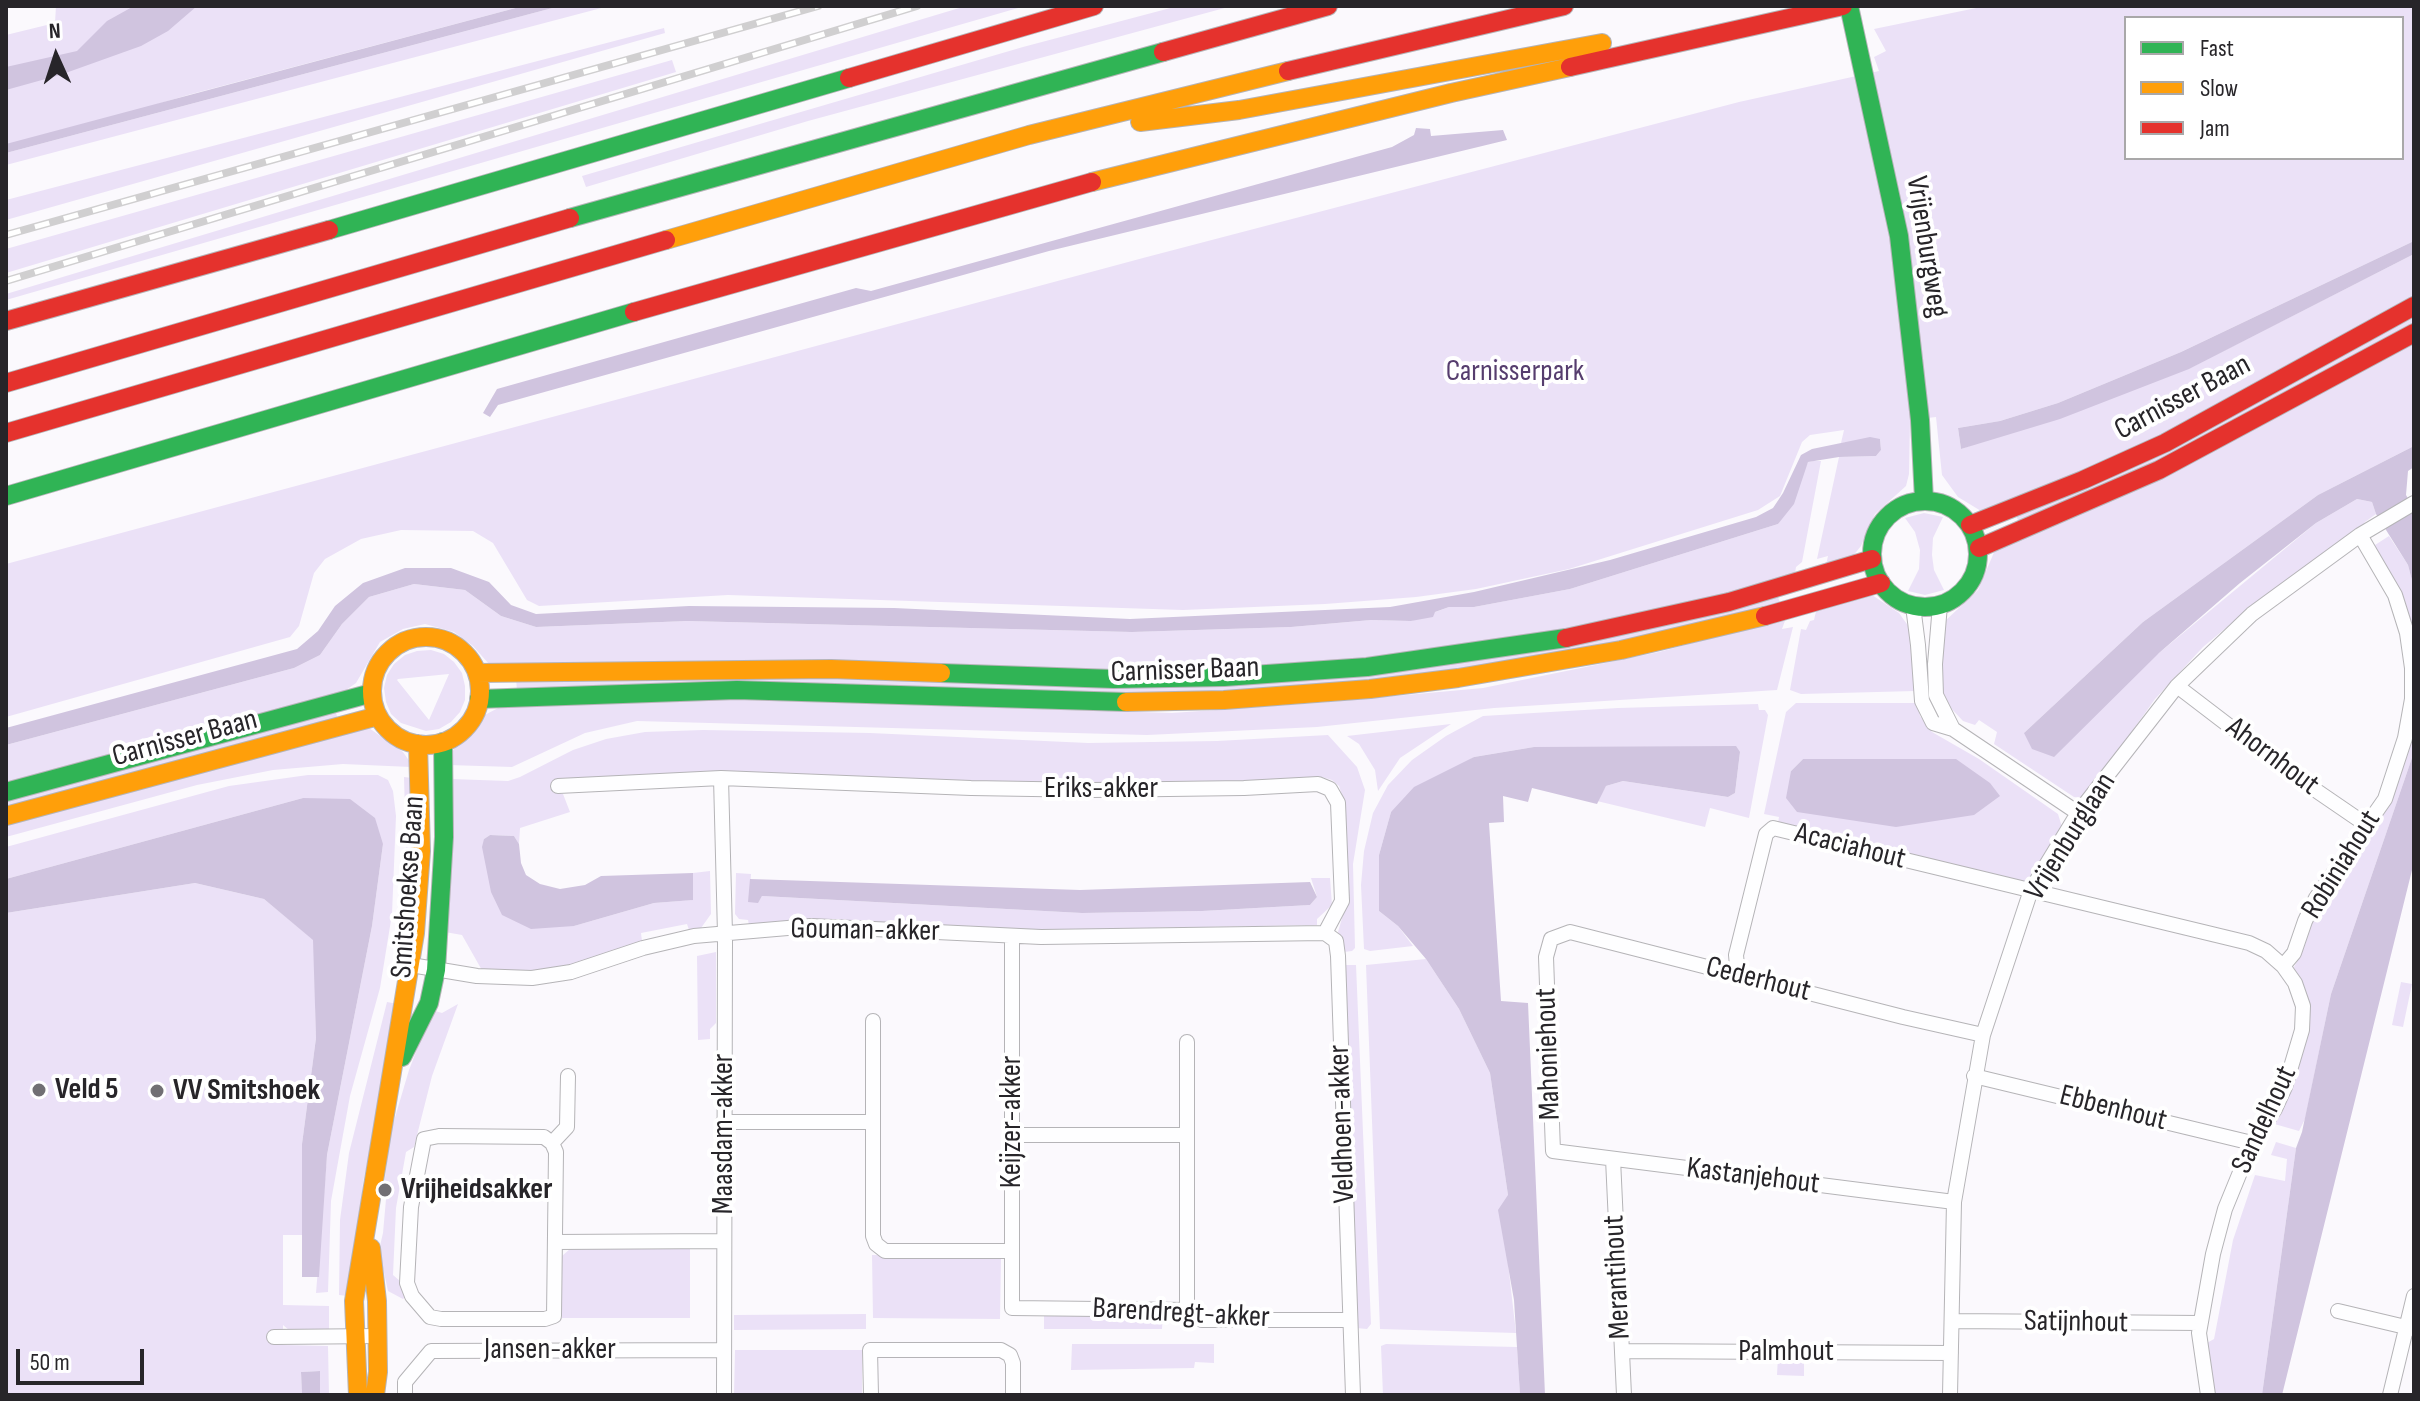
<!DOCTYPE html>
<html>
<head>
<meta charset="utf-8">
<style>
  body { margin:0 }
  #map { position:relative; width:2420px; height:1401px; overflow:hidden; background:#fbf9fd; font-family:"Sofia Sans Condensed",sans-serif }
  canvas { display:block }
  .frame { position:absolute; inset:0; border:8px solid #272529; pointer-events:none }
  .legend { position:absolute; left:2124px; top:16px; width:280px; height:144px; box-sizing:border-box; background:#fff; border:2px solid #a9a8a9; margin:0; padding:10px 14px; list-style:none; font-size:24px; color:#272529 }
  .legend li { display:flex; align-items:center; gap:16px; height:40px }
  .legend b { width:40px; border:2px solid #a9a8a9 }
  .north { position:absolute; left:16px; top:16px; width:80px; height:80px; -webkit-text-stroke:6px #fff; paint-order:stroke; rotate:357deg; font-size:22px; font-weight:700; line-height:32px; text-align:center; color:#272529 }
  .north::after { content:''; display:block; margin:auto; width:28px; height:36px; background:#272529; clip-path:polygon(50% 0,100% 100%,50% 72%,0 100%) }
  .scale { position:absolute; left:16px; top:1349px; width:128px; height:36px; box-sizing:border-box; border:4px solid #272529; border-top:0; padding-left:10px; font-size:24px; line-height:28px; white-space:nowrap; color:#272529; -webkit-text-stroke:6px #fff; paint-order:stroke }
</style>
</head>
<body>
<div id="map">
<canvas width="2420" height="1401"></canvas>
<div class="frame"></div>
<ul class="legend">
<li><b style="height:10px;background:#30b455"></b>Fast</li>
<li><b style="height:10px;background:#ff9f0a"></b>Slow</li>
<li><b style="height:10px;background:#e5322d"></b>Jam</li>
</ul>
<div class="north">N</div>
<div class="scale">50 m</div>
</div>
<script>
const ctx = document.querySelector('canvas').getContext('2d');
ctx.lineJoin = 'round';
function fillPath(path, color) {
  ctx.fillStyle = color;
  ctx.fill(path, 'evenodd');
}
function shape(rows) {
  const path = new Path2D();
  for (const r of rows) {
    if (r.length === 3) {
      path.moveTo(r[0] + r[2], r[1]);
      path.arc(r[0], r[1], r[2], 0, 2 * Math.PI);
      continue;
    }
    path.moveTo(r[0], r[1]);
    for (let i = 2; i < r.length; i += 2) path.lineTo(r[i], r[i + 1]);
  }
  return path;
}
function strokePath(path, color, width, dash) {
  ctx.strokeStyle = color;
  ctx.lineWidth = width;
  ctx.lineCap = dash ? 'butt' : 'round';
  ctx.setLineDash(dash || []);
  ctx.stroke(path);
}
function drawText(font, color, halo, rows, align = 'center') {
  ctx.font = font + ' "Sofia Sans Condensed",sans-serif';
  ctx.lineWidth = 8;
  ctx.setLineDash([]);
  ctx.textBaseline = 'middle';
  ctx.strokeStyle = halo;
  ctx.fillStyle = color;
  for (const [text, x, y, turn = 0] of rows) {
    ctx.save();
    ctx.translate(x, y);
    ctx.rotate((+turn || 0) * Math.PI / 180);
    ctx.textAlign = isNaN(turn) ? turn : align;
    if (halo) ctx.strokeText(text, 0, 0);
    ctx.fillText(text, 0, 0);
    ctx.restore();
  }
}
fillPath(shape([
  [56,6,523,6,188,95,6,149,6,35,55,23],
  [560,6,609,6,6,165,6,153],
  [966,6,1025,6,6,300,6,294],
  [1178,6,1232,6,808,121,586,187,582,176,1023,47],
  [1986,6,2414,6,2414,241,2181,352,2058,403,2000,421,1958,428,1961,449,2190,368,2414,254,2414,304,2131,454,1981,511,1958,497,1942,475,1936,417,1910,420,1909,474,1906,486,1875,514,1861,546,1852,557,1825,569,1828,556,1817,559,1839,457,1876,456,1881,450,1880,439,1841,443,1844,430,1810,435,1802,442,1780,496,1758,510,1569,569,1476,589,1416,597,1325,604,1183,610,728,595,539,606,527,600,493,543,473,531,401,530,361,539,325,559,314,573,299,626,290,637,6,717,6,564,1143,258,1739,102,1879,71,1874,57,1886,51,1874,29],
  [2126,18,2402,18,2402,158,2126,158],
  [664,28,665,33,6,220,6,200],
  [672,60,676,72,6,273,6,249],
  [2414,313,2414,325,2203,443,2020,525,2015,513],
  [2414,341,2414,446,2318,495,2143,622,2024,733,2159,653,2316,523,2357,499,2372,502,2376,514,2365,522,2360,531,2268,593,2203,647,2155,699,2088,793,2081,798,2074,797,1994,744,1997,732,1979,720,1975,725,1963,721,1949,706,1942,693,1940,673,1944,622,1978,590,1995,550],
  [1813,461,1821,461,1802,562,1796,567,1794,579,1494,646,1227,674,489,664,473,646,454,632,425,624,403,629,380,642,356,683,339,695,6,786,6,745,294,668,320,655,342,624,369,597,414,584,465,590,501,616,536,627,687,621,1132,632,1291,627,1371,620,1411,621,1449,607,1474,607,1570,589,1778,524,1808,462],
  [1924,513,1943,517,1933,538,1932,555,1934,570,1944,590,1925,595,1908,591,1919,569,1920,550,1915,532,1905,518],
  [2389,536,2408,565,2414,588,2414,651,2375,545],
  [1777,594,1781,606,1536,662,1227,696,517,691,516,678,625,675,1258,683],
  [1872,595,1899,613,1909,627,1915,691,1801,694,1790,690,1801,629,1806,630,1810,621,1814,620,1817,607],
  [1786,618,1782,629,1793,627,1777,690,1494,708,1317,727,1147,735,637,721,585,733,512,767,449,765,449,757,458,743,468,737,481,717,500,707,684,698,1172,713,1318,703,1483,688,1659,652],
  [431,650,444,654,454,662,462,673,465,686,465,700,460,712,451,722,439,729,426,731,401,723,391,714,386,702,384,688,387,675,394,664,405,655,417,651],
  [449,674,429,720,397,680,398,679],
  [1796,703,1917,703,1920,716,1932,732,1979,759,2058,814,2062,827,2033,879,2025,882,1778,823,1779,817,1764,814,1786,712],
  [1803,759,1956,759,1791,771],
  [1758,704,1759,710,1765,710,1768,715,1749,818,1710,808,1705,827,1597,801,1606,786,1623,781,1728,797,1735,793,1740,752,1534,747,1474,757,1391,812,1379,855,1379,911,1398,926,1413,946,1370,951,1364,949,1361,885,1364,851,1373,813,1388,785,1412,760,1446,736,1483,716,1618,708],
  [335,708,338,721,6,811,6,799],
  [2414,722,2414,752,2331,994,2305,1119,2299,1131,2271,1123,2303,1041,2294,967,2299,958,2316,911,2381,819,2399,781],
  [1451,724,1400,758,1378,791,1375,770,1359,744,1347,736],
  [369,728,403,752,410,762,411,767,343,764,273,770,197,785,6,837,6,822],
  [703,730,870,733,1088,743,1217,741,1328,735,1357,767,1365,790,1353,864,1355,948,1352,951,1344,952,1338,932,1347,901,1343,798,1339,786,1332,780,1322,777,1225,786,552,784,553,792,563,794,570,812,520,828,519,844,514,836,490,835,484,839,574,926,654,903,692,900,693,873,710,871,711,914,701,928,689,930,687,924,641,933,642,941,638,946,560,971,483,972,462,935,445,932,451,779,508,781,520,777,573,750,606,739,645,732],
  [308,775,378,775,388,780,393,791,396,816,392,914,380,988,350,1096,331,1201,328,1292,316,1293,327,1155,372,926,383,844,303,798,6,879,6,847,229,786],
  [404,777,412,778,410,927,400,924,406,850],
  [736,873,751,874,749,902,758,902,762,896,1082,913,1202,911,1310,905,1317,897,1311,878,1330,878,1332,905,1317,919,1317,925,1035,930,749,925,748,920,739,919,735,914],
  [195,883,264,899,314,940,316,1038,302,1144,302,1235,283,1235,283,1305,329,1306,329,1330,289,1330,283,1325,283,1345,328,1346,329,1395,320,1395,319,1371,301,1372,302,1395,6,1395,6,913],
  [716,952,716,1023,710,1029,710,1039,698,1040,697,956],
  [1426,959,1459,1009,1490,1073,1508,1195,1507,1255,1516,1333,1380,1329,1366,965],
  [1343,965,1356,965,1371,1324,1367,1329,1356,1328,1354,1326,1357,1312],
  [2401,982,2412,984,2403,1027,2392,1025],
  [387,1002,398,1004,392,1051,363,1182,356,1270,348,1296,339,1295,340,1220,349,1153],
  [458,1004,432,1076,414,1147,406,1152,396,1208,393,1275,400,1281,405,1297,403,1299,388,1291,379,1250,383,1233,387,1188,384,1185,391,1131,409,1070,432,1010,442,1013],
  [2276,1142,2296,1148,2262,1395,2213,1395,2205,1344,2214,1339,2215,1334,2233,1240,2255,1175,2285,1181,2287,1159,2271,1155],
  [690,1248,690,1318,562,1318,562,1256,570,1249],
  [872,1255,1001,1257,1000,1319,873,1318],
  [1044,1312,1163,1312,1162,1329,1044,1329],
  [866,1314,866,1329,734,1330,734,1315],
  [1072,1344,1214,1344,1214,1363,1195,1362,1194,1368,1071,1370],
  [1386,1344,1517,1347,1520,1395,1383,1395,1381,1346],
  [735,1350,862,1350,862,1395,734,1395],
  [1778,1356,1804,1356,1804,1376,1777,1375]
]), '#ebe1f7');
fillPath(shape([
  [134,6,197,6,168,31,141,46,60,75,6,90,6,67,77,51,107,21],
  [523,6,560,6,6,153,6,144],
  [1416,128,1430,129,1431,136,1503,130,1507,140,1049,251,498,405,490,417,483,413,497,389,856,288,871,291,1392,147,1414,135],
  [2414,241,2414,254,2189,369,2060,419,1961,449,1958,428,2000,421,2058,403,2181,352],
  [1870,437,1880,439,1881,450,1876,456,1839,457,1808,462,1794,504,1778,524,1570,589,1474,607,1449,607,1435,612,1433,617,1411,621,1371,620,1291,627,1132,632,687,621,536,627,501,616,465,590,414,584,369,597,342,624,320,655,294,668,6,745,6,728,297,649,318,631,335,606,363,583,405,568,451,568,489,582,511,605,536,614,689,606,894,608,1130,619,1390,607,1474,592,1610,560,1756,517,1773,508,1783,493,1801,455,1812,449],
  [2414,446,2414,467,2408,471,2406,495,2414,509,2414,588,2408,565,2376,514,2372,502,2357,499,2316,523,2240,583,2159,653,2054,757,2032,749,2024,733,2143,622,2318,495],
  [1736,746,1740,752,1735,793,1728,797,1623,781,1606,786,1597,804,1532,788,1528,802,1503,796,1504,822,1489,823,1501,1001,1528,1003,1545,1395,1520,1395,1514,1300,1498,1210,1508,1195,1490,1073,1459,1009,1426,959,1398,926,1379,911,1379,855,1391,812,1414,787,1474,757,1534,747],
  [2414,752,2414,862,2282,1395,2262,1395,2296,1148,2302,1132,2331,994],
  [1803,759,1956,759,1990,783,2000,796,1974,815,1896,827,1797,812,1786,798,1791,771],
  [303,798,350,799,375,818,383,844,372,926,327,1155,319,1277,302,1277,302,1144,316,1038,313,940,264,899,195,883,6,913,6,879],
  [490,835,514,836,519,844,521,863,526,875,540,884,560,889,585,885,601,876,693,873,693,900,654,903,574,926,531,929,502,915,491,892,482,847,484,839],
  [750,879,1080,890,1310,882,1317,897,1310,905,1202,911,1082,913,762,896,758,903,748,902],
  [320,1371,320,1395,302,1395,301,1372]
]), '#d0c4df');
const street = shape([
  [1940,605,1935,664,1936,695,1953,729],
  [1913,606,1918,645,1922,701,1933,723,1953,729,2078,813],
  [2177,686,2292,774,2368,826],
  [721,778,971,788,1093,790,1244,788,1318,784,1330,789,1338,803,1342,901,1325,933],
  [558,786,721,778,725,934,724,1395],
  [1325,933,1336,941,1338,956,1353,1395],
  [1012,936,1012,1308,1187,1310,1202,1320,1350,1320],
  [411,965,477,976,532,978,571,972,643,948,694,936,811,926,1041,937,1325,933],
  [2283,966,2294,953,2305,921,2316,898,2385,799,2405,738,2412,699,2412,668,2407,633,2395,595,2360,535],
  [1738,976,1736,955,1766,834,1773,828,2249,943,2266,951,2283,966,2295,983,2303,1006,2302,1030,2285,1087,2275,1109,2252,1143,2225,1209,2213,1254,2199,1333,2208,1395],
  [873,1021,873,1236,876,1244,885,1251,1012,1251],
  [1187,1042,1187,1310],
  [1974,1076,2252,1143],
  [723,1122,873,1122],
  [1012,1135,1187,1135],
  [439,1136,544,1137,552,1143,556,1152,554,1316,545,1319,441,1319,430,1317,412,1296,407,1283,411,1207,424,1139,439,1136],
  [552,1143,567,1127,568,1076],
  [1613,1159,1624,1395],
  [1954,1202,1553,1151,1546,957,1551,939,1570,932,1903,1017,1983,1035],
  [555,1242,723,1241],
  [2338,1311,2414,1329],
  [1952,1321,2200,1323],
  [274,1337,378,1336],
  [1622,1351,1951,1353],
  [405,1395,405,1382,431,1351,723,1350],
  [871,1395,870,1350,1001,1350,1010,1355,1013,1363,1013,1395],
  [1950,1395,1954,1202,1983,1035,2031,890,2078,813,2177,686,2252,614,2360,535,2414,503],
  [2390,1395,2414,1296]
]);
const fast = shape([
  [1849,6,1899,236,1920,420,1924,500],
  [570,218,1163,52],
  [329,230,849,78],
  [6,496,634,312],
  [1925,554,53],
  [941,673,1114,679,1224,677,1367,667,1566,638],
  [479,699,737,690,1126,702],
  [6,792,372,693],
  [402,1057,429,1003,436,970,444,837,443,742]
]);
const slow = shape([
  [1140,122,1239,110,1602,43],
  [1092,182,1451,93,1570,67],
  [666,240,1029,135,1288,71],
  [426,691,54],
  [477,673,831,669,941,673],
  [1126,702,1224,700,1370,689,1458,678,1621,650,1765,616],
  [6,816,378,716],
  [371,1248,377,1301,378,1372,375,1395],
  [358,1395,354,1301,415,933,421,851,418,744]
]);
const jam = shape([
  [1163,52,1328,6],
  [1570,67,1843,6],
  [1288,71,1564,6],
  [849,78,1094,6],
  [634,312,1092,182],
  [6,321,329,230],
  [6,383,570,218],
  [6,433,666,240],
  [1970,525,2083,480,2165,443,2414,306],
  [1979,548,2159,470,2414,333],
  [1765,616,1881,583],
  [1566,638,1729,602,1872,559]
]);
strokePath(street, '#b5b4b7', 16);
strokePath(fast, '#b5b4b7', 20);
strokePath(slow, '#b5b4b7', 20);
strokePath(jam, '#b5b4b7', 20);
strokePath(street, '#fefeff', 14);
strokePath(fast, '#30b455', 18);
strokePath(slow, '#ff9f0a', 18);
strokePath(jam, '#e5322d', 18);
const rail = shape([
  [6,235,818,6],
  [6,281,917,6]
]);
strokePath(rail, '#d0cfd0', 8);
strokePath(rail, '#fff', 5, [15]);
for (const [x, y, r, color] of [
  [39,1090,8,"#716f73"],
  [157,1091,8,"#716f73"],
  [385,1190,8,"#716f73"]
]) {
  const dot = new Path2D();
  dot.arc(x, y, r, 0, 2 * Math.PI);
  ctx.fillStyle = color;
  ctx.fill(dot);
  strokePath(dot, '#fff', 3);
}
drawText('30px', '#272529', '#fff', [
  ["Vrijenburgweg",1926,247,81],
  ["Carnisser Baan",2183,398,-28],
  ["Carnisser Baan",1185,671,-2],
  ["Carnisser Baan",185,739,-15],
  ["Ahornhout",2272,757,37],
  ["Eriks-akker",1101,789],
  ["Vrijenburglaan",2071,837,-58],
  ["Acaciahout",1850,847,14],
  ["Robiniahout",2342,865,-58],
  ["Smitshoekse Baan",409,887,-86],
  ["Gouman-akker",865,931,1],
  ["Cederhout",1758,980,14],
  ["Mahoniehout",1549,1054,-92],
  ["Ebbenhout",2113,1109,14],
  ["Sandelhout",2265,1120,-65],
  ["Keijzer-akker",1012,1122,-90],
  ["Veldhoen-akker",1343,1124,-92],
  ["Maasdam-akker",724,1134,-90],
  ["Kastanjehout",1753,1177,7],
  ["Merantihout",1618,1277,-93],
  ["Barendregt-akker",1181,1314,3],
  ["Satijnhout",2076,1323,1],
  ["Jansen-akker",550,1350],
  ["Palmhout",1786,1352]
]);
drawText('30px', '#563d6e', '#fff', [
  ["Carnisserpark",1515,372]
]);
drawText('bold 30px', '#272529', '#fff', [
  ["Veld 5",55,1090],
  ["VV Smitshoek",173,1091],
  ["Vrijheidsakker",401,1190]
], 'left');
</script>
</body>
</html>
